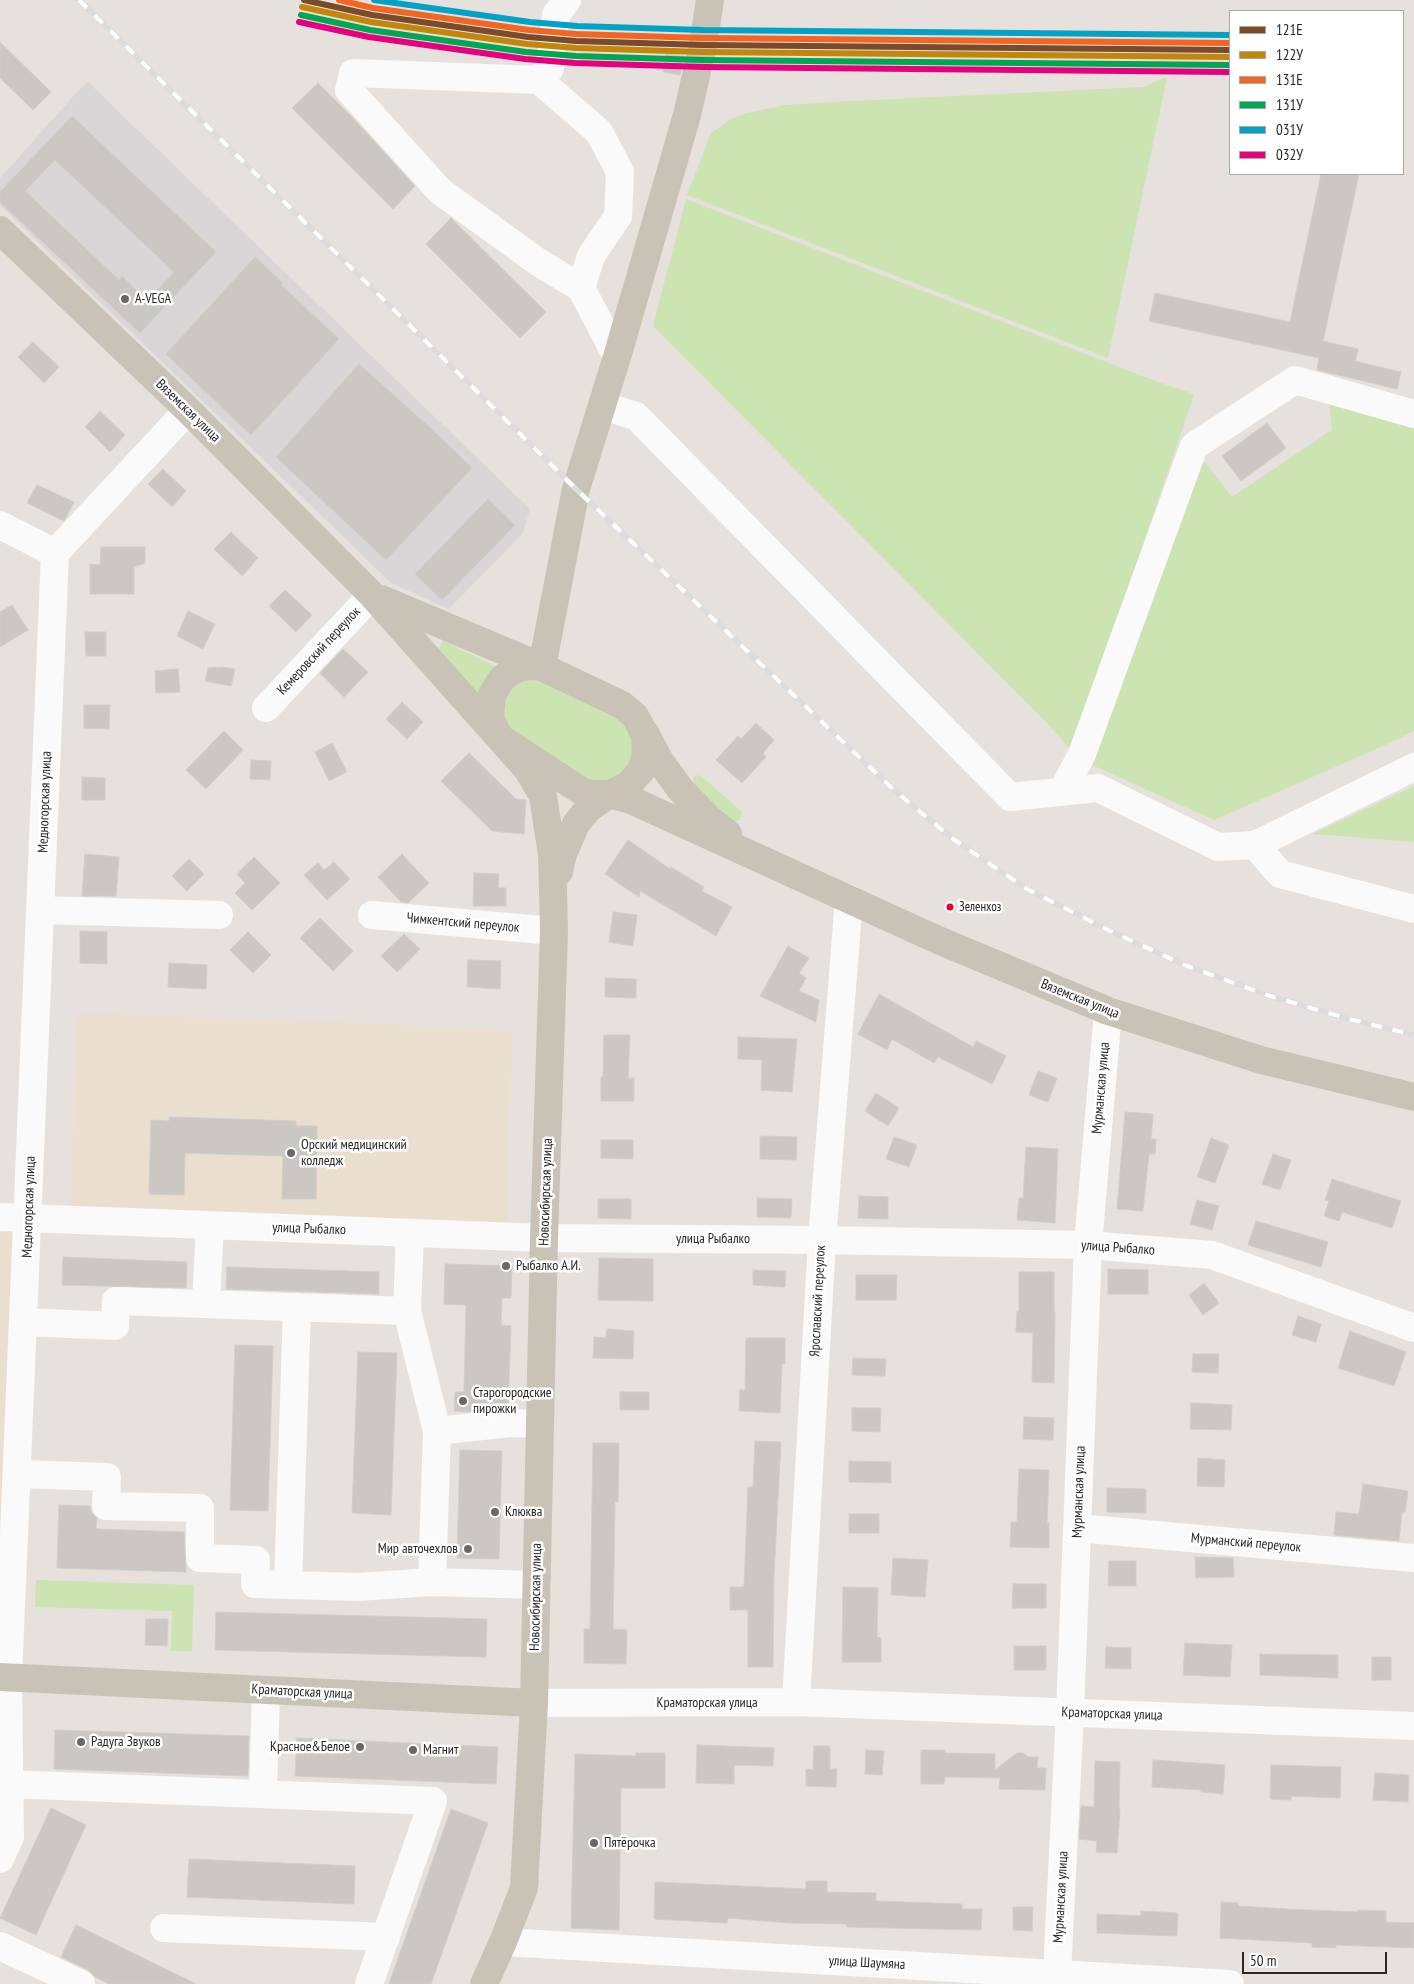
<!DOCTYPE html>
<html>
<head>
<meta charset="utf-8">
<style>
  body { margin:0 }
  #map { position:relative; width:1414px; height:1984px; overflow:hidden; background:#e6e1dc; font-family:"PT Sans Narrow",sans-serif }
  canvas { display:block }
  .legend { position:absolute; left:1229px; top:10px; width:175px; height:165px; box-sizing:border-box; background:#fff; border:1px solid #a9a9a9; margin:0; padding:6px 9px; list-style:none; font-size:15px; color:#272727 }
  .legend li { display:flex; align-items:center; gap:10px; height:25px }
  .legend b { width:25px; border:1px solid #a9a9a9 }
  .scale { position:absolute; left:1242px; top:1952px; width:145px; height:22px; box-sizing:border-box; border:2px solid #272727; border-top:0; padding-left:6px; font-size:15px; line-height:18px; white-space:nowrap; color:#272727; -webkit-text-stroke:4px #fff; paint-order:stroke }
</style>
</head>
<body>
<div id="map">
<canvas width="1414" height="1984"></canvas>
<ul class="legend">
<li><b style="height:6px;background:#7a4b2a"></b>121Е</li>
<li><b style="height:6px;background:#c3860a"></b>122У</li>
<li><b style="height:6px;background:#f26522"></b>131Е</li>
<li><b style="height:6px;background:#00a651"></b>131У</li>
<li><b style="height:6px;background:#02a2c6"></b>031У</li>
<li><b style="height:6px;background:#e5007d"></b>032У</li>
</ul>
<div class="scale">50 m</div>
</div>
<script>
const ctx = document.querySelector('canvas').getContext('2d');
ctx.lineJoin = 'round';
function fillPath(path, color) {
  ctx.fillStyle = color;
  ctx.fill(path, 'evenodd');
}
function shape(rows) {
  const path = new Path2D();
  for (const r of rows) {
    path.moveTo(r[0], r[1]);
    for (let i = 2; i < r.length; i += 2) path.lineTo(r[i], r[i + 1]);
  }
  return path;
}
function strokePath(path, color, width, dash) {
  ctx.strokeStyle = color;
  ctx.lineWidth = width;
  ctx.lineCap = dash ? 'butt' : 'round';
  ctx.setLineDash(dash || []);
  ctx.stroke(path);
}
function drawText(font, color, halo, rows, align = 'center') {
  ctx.font = font + ' "PT Sans Narrow",sans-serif';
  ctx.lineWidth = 5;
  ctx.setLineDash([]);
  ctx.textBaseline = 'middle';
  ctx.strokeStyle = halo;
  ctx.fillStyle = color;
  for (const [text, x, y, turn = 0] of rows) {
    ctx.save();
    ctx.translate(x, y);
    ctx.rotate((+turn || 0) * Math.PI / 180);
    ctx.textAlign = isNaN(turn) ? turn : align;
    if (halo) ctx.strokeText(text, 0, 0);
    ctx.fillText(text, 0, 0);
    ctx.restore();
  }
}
fillPath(shape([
  [87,81,530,509,523,533,449,609,391,583,0,205,0,178]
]), '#d9d6d8');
fillPath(shape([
  [76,1013,512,1029,508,1228,71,1209],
  [0,1228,18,1228,0,1563]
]), '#eadfcf');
fillPath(shape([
  [1167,77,1108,358,687,195,711,133,731,119,747,113,786,105,832,102,1143,87],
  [686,199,1158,382,1194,394,1073,752,1044,720,653,326],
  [1329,402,1414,424,1414,731,1383,746,1214,820,1090,764,1136,635,1204,461,1232,497,1332,430],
  [443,641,499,668,481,697,438,649],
  [531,676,615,714,628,727,634,747,629,764,623,772,609,781,592,782,508,729,500,711,508,687],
  [695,775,701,776,741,811,742,815,740,819,737,822,732,821,711,805,692,785],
  [1414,786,1414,842,1313,834],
  [36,1580,194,1585,192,1651,171,1651,172,1611,35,1607]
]), '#cce3b2');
const building = shape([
  [0,42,51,92,33,110,0,78,0,42],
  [666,54,684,56,680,75,663,72,666,54],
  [318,83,352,117,415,186,393,209,292,108,318,83],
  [72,116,216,252,140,333,0,202,0,192,72,116],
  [55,160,174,272,147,301,122,276,119,280,25,191,55,160],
  [1321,174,1359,174,1323,341,1358,349,1355,361,1401,372,1397,389,1317,370,1319,358,1149,321,1155,293,1290,322,1321,174],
  [451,218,546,312,520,338,426,244,451,218],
  [255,257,283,283,281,285,339,339,251,435,166,354,255,257],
  [33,342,59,367,44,383,18,357,33,342],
  [359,364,437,434,472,468,386,560,276,457,359,364],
  [100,411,125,435,110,452,85,427,100,411],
  [1267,423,1286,448,1241,481,1222,456,1267,423],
  [163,469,186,491,172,507,148,484,163,469],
  [37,485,74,502,64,521,27,503,37,485],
  [488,499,515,525,442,600,415,574,488,499],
  [231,532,258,558,242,576,214,549,231,532],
  [101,547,145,547,145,563,134,567,134,594,90,594,90,564,100,565,101,547],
  [285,590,312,615,296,632,269,606,285,590],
  [12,605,28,630,0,647,0,612,12,605],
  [188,611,215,624,203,649,177,636,188,611],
  [85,632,106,632,106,656,86,656,85,632],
  [343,649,368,672,344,697,320,673,343,649],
  [222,667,235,669,231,686,205,681,208,668,222,667],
  [178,669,180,692,156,693,155,671,178,669],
  [402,702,423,722,407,739,386,719,402,702],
  [84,705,110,705,109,729,84,728,84,705],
  [756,723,774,740,763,753,766,757,742,783,716,760,738,736,741,739,756,723],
  [224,731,243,750,206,789,186,770,224,731],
  [332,743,347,772,329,781,315,752,332,743],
  [469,753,516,799,526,800,524,834,492,831,441,781,469,753],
  [251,760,271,761,270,780,250,779,251,760],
  [82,777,105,778,105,800,82,800,82,777],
  [628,840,670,869,671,867,704,887,702,891,732,907,716,936,640,891,639,897,605,874,628,840],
  [85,854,119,857,116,896,82,896,85,854],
  [402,854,429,883,408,903,401,902,378,877,402,854],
  [254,857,280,883,252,910,235,893,245,883,237,874,254,857],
  [189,859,204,874,187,891,172,876,189,859],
  [334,862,350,879,327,900,304,875,318,863,324,870,334,862],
  [474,873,499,874,498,888,506,888,506,906,473,906,474,873],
  [613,912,637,915,633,946,609,942,613,912],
  [320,918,353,951,333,971,300,938,320,918],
  [80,931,107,932,107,964,80,963,80,931],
  [248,932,271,955,253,973,230,950,248,932],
  [404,934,420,949,397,972,381,956,404,934],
  [788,946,809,958,799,973,806,978,799,991,819,1000,816,1022,760,996,788,946],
  [468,960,501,961,500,989,467,987,468,960],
  [169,963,207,965,206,989,168,987,169,963],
  [605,978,636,979,636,998,605,997,605,978],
  [879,994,973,1047,976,1041,1006,1056,992,1084,938,1057,934,1063,892,1039,887,1050,858,1034,879,994],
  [604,1035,630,1035,628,1078,634,1078,634,1101,601,1101,601,1077,603,1077,604,1035],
  [738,1037,797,1039,792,1092,761,1090,762,1060,738,1059,738,1037],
  [1038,1071,1057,1078,1048,1102,1029,1095,1038,1071],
  [876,1093,899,1108,888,1126,865,1111,876,1093],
  [1125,1112,1153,1114,1151,1139,1156,1139,1155,1154,1149,1154,1143,1211,1117,1209,1125,1112],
  [169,1117,296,1121,296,1126,317,1126,316,1199,282,1199,283,1156,185,1153,184,1195,149,1194,151,1120,169,1121,169,1117],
  [760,1136,797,1137,796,1160,760,1159,760,1136],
  [894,1137,917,1145,909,1167,886,1159,894,1137],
  [1211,1138,1229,1145,1215,1183,1197,1177,1211,1138],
  [601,1140,633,1140,633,1159,601,1158,601,1140],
  [1026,1147,1058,1149,1055,1223,1017,1220,1019,1198,1023,1198,1026,1147],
  [1273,1154,1291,1160,1280,1190,1262,1184,1273,1154],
  [1332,1179,1401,1201,1392,1228,1342,1212,1339,1221,1324,1216,1329,1201,1325,1200,1332,1179],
  [859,1196,888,1197,888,1219,858,1218,859,1196],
  [757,1198,792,1199,791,1218,757,1217,757,1198],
  [598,1199,631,1199,631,1219,598,1218,598,1199],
  [1197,1200,1219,1206,1212,1230,1190,1224,1197,1200],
  [1256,1221,1328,1242,1321,1267,1248,1245,1256,1221],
  [63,1257,187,1262,186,1288,62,1285,63,1257],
  [599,1258,653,1259,653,1301,598,1300,599,1258],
  [445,1264,512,1266,511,1298,502,1298,501,1325,511,1326,508,1407,468,1412,454,1411,455,1392,464,1392,466,1305,444,1304,445,1264],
  [227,1267,379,1272,379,1294,226,1289,227,1267],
  [1108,1269,1148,1270,1148,1294,1108,1294,1108,1269],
  [753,1270,786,1271,785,1287,753,1285,753,1270],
  [1019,1272,1054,1272,1054,1312,1055,1312,1054,1383,1032,1382,1033,1333,1016,1332,1017,1311,1019,1311,1019,1272],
  [856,1275,897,1275,896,1300,856,1300,856,1275],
  [1204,1283,1219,1303,1203,1315,1189,1295,1204,1283],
  [1298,1316,1321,1324,1316,1342,1292,1335,1298,1316],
  [607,1329,634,1331,633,1359,593,1358,594,1337,606,1338,607,1329],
  [1350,1331,1406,1352,1394,1386,1338,1368,1350,1331],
  [746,1338,785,1338,785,1364,782,1364,780,1413,739,1411,740,1390,745,1390,746,1338],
  [235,1345,273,1346,268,1511,230,1510,235,1345],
  [358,1352,397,1353,391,1515,352,1513,358,1352],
  [1193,1354,1219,1354,1218,1373,1192,1372,1193,1354],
  [853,1358,886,1359,885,1376,852,1375,853,1358],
  [620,1392,649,1392,649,1410,620,1410,620,1392],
  [1191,1403,1232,1405,1231,1430,1190,1429,1191,1403],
  [852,1408,881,1408,880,1432,852,1431,852,1408],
  [1024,1417,1054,1418,1053,1440,1023,1439,1024,1417],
  [755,1441,781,1442,774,1574,773,1667,748,1667,748,1610,730,1610,730,1587,744,1587,748,1487,753,1487,755,1441],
  [593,1443,619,1443,618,1502,615,1501,613,1629,627,1630,626,1664,584,1663,584,1629,590,1629,593,1443],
  [460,1450,502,1451,499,1559,457,1558,460,1450],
  [1198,1458,1225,1460,1224,1487,1197,1486,1198,1458],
  [849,1461,891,1462,891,1483,849,1482,849,1461],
  [1019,1469,1049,1470,1047,1523,1049,1523,1049,1548,1010,1547,1011,1522,1017,1522,1019,1469],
  [1363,1484,1408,1491,1405,1512,1402,1512,1399,1541,1334,1535,1336,1512,1359,1514,1363,1484],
  [1107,1488,1146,1489,1146,1513,1107,1512,1107,1488],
  [59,1505,90,1506,92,1513,97,1518,96,1529,184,1532,186,1572,57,1568,59,1505],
  [849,1514,879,1514,879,1533,849,1533,849,1514],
  [1195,1557,1233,1558,1234,1577,1196,1578,1195,1557],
  [893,1558,928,1560,925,1597,891,1595,893,1558],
  [1109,1561,1136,1561,1136,1586,1108,1586,1109,1561],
  [1013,1584,1046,1584,1046,1608,1012,1608,1013,1584],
  [843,1587,878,1588,877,1637,881,1638,881,1662,842,1662,843,1587],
  [216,1612,487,1619,486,1657,215,1650,216,1612],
  [146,1619,168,1619,167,1646,145,1645,146,1619],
  [1185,1643,1232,1645,1230,1677,1183,1675,1185,1643],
  [1014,1646,1046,1646,1046,1670,1014,1670,1014,1646],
  [1106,1647,1131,1648,1131,1669,1105,1668,1106,1647],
  [1260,1654,1338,1655,1338,1678,1260,1675,1260,1654],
  [1372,1657,1391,1657,1391,1680,1372,1680,1372,1657],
  [55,1730,249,1736,248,1776,54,1769,55,1730],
  [297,1738,498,1747,496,1784,295,1776,297,1738],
  [697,1745,774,1748,773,1766,734,1765,734,1784,696,1783,697,1745],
  [814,1746,830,1746,830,1769,837,1769,836,1787,806,1786,806,1769,813,1770,814,1746],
  [866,1750,884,1751,882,1775,865,1774,866,1750],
  [921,1750,945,1750,945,1753,995,1754,995,1770,1017,1753,1023,1753,1028,1757,1038,1757,1037,1768,1046,1768,1045,1790,999,1789,1000,1778,945,1777,944,1784,921,1784,921,1750],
  [636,1753,665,1753,665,1788,621,1788,619,1930,571,1928,575,1754,636,1756,636,1753],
  [1153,1760,1225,1765,1223,1794,1201,1792,1201,1790,1152,1787,1153,1760],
  [1095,1761,1120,1762,1119,1809,1120,1809,1117,1853,1096,1852,1097,1841,1079,1839,1081,1806,1094,1807,1095,1761],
  [1271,1765,1341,1767,1340,1798,1291,1796,1291,1800,1270,1799,1271,1765],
  [1375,1773,1409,1775,1408,1802,1373,1800,1375,1773],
  [51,1808,86,1825,36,1935,0,1918,51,1808],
  [451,1809,488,1823,431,1984,389,1984,451,1809],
  [189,1859,355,1866,354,1904,187,1897,189,1859],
  [806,1881,827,1881,827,1892,876,1893,876,1901,962,1904,962,1909,982,1909,981,1930,847,1927,847,1924,789,1923,728,1918,727,1923,654,1919,655,1882,806,1889,806,1881],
  [1221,1902,1238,1903,1238,1906,1288,1909,1358,1912,1358,1910,1386,1911,1386,1922,1414,1923,1414,1948,1336,1945,1336,1948,1312,1947,1312,1943,1220,1938,1221,1902],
  [1013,1907,1033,1907,1032,1931,1013,1930,1013,1907],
  [1141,1911,1178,1913,1177,1936,1097,1933,1097,1914,1141,1916,1141,1911],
  [76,1925,196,1984,109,1984,95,1977,88,1970,61,1957,76,1925]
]);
fillPath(building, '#cbc7c3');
strokePath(building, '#d1cdc8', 1);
strokePath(shape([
  [567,0,556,15,550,68,539,80,353,73,349,90,440,191,538,262,581,288,617,357],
  [539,80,599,132,620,172,618,216,591,256,581,288],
  [603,406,636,416,1010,797,1098,788,1218,847,1255,845,1414,767],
  [0,525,55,553],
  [55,553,188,410],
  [266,708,372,595],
  [1062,792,1082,754,1194,446,1295,380,1414,414],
  [1255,845,1280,874,1414,909],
  [40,910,219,915],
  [372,915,554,931],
  [0,1217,544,1238,822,1240,1088,1245,1212,1255,1414,1328],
  [206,1304,210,1225],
  [407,1311,410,1233],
  [24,1322,115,1326,116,1301,407,1311,437,1431,432,1582],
  [437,1431,510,1423,540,1424],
  [17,1474,107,1477,106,1506,200,1508,200,1558,256,1560,255,1584,358,1587,432,1582,537,1585],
  [1077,1528,1414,1558],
  [288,1585,297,1307],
  [796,1702,822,1240,849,899],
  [534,1703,796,1702,1414,1726],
  [9,1784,433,1801,369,1984],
  [263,1794,266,1690],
  [0,1859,10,1837,8,1678,55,553],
  [164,1928,386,1937],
  [503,1942,1230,1984],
  [0,1946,81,1984],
  [1057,1974,1070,1713,1088,1245,1108,1011]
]), '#fbfafa', 28);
strokePath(shape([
  [0,230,188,410,372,595,528,770,543,796,552,854,554,931,544,1238,534,1703,524,1888,503,1942,484,1984],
  [381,599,542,667,576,489,617,357,687,115,703,45,710,0],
  [532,666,542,667,622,705,635,716,645,735,646,754,641,771,627,786,609,794,591,794,583,792,500,738,494,727,490,717,492,695,501,680,509,673,521,667,532,666],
  [645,733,660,761,680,789,708,818,728,834],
  [559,872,563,854,576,824,588,809,609,794,631,800,938,940,1108,1011,1261,1060,1414,1097],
  [0,1677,534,1703]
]), '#c9c2b7', 28);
const rail = shape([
  [79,0,576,489,895,791,953,839,1027,889,1110,931,1187,966,1270,996,1349,1019,1414,1035]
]);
strokePath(rail, '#dcdcde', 5.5);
strokePath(rail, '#fff', 4, [11]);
strokePath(shape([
  [304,0,372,15,528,37,576,41,703,45,1230,50]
]), '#7a4b2a', 6);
strokePath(shape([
  [302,7,371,22,527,44,576,48,703,52,1230,57]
]), '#c3860a', 6);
strokePath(shape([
  [339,0,373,8,529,30,576,34,703,38,1230,43]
]), '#f26522', 6);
strokePath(shape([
  [301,15,370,30,526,52,576,56,703,60,1230,65]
]), '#00a651', 6);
strokePath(shape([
  [374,0,530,22,577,26,703,30,1230,35]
]), '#02a2c6', 6);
strokePath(shape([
  [299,22,369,37,525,59,575,63,703,67,1230,72]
]), '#e5007d', 6);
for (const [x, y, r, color] of [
  [125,299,5,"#6a6866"],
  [950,907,4.5,"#e4002b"],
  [291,1153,5,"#6a6866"],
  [506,1266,5,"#6a6866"],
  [463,1401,5,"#6a6866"],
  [495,1512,5,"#6a6866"],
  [468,1549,5,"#6a6866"],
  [81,1742,5,"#6a6866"],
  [360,1747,5,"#6a6866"],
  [413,1750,5,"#6a6866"],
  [594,1843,5,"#6a6866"]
]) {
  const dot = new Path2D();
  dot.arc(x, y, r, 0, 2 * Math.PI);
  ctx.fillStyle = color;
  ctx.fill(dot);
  strokePath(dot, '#fff', 2);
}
drawText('13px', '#272727', '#fff', [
  ["Зеленхоз",959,907]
], 'left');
drawText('14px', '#272727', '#fff', [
  ["A-VEGA",135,299],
  ["Орский медицинский",301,1145],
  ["колледж",301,1161],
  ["Рыбалко А.И.",516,1266],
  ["Старогородские",473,1393],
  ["пирожки",473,1409],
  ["Клюква",505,1512],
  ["Мир авточехлов",458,1549,"right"],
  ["Радуга Звуков",91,1742],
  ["Красное&Белое",350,1747,"right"],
  ["Магнит",423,1750],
  ["Пятёрочка",604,1843]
], 'left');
drawText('14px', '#272727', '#fff', [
  ["Вяземская улица",188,411,44],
  ["Кемеровский переулок",319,651,-47],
  ["Медногорская улица",45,802,-88],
  ["Чимкентский переулок",463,923,5],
  ["Вяземская улица",1080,999,22],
  ["Мурманская улица",1101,1088,-85],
  ["Новосибирская улица",546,1192,-88],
  ["Медногорская улица",29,1207,-88],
  ["улица Рыбалко",309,1229,2],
  ["улица Рыбалко",713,1239],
  ["улица Рыбалко",1118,1248,4],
  ["Ярославский переулок",818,1301,-87],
  ["Мурманская улица",1079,1492,-88],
  ["Мурманский переулок",1246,1543,5],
  ["Новосибирская улица",536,1597,-89],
  ["Краматорская улица",302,1692,3],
  ["Краматорская улица",707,1703],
  ["Краматорская улица",1112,1714,2],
  ["Мурманская улица",1061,1897,-87],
  ["улица Шаумяна",867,1963,3]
]);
</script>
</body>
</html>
